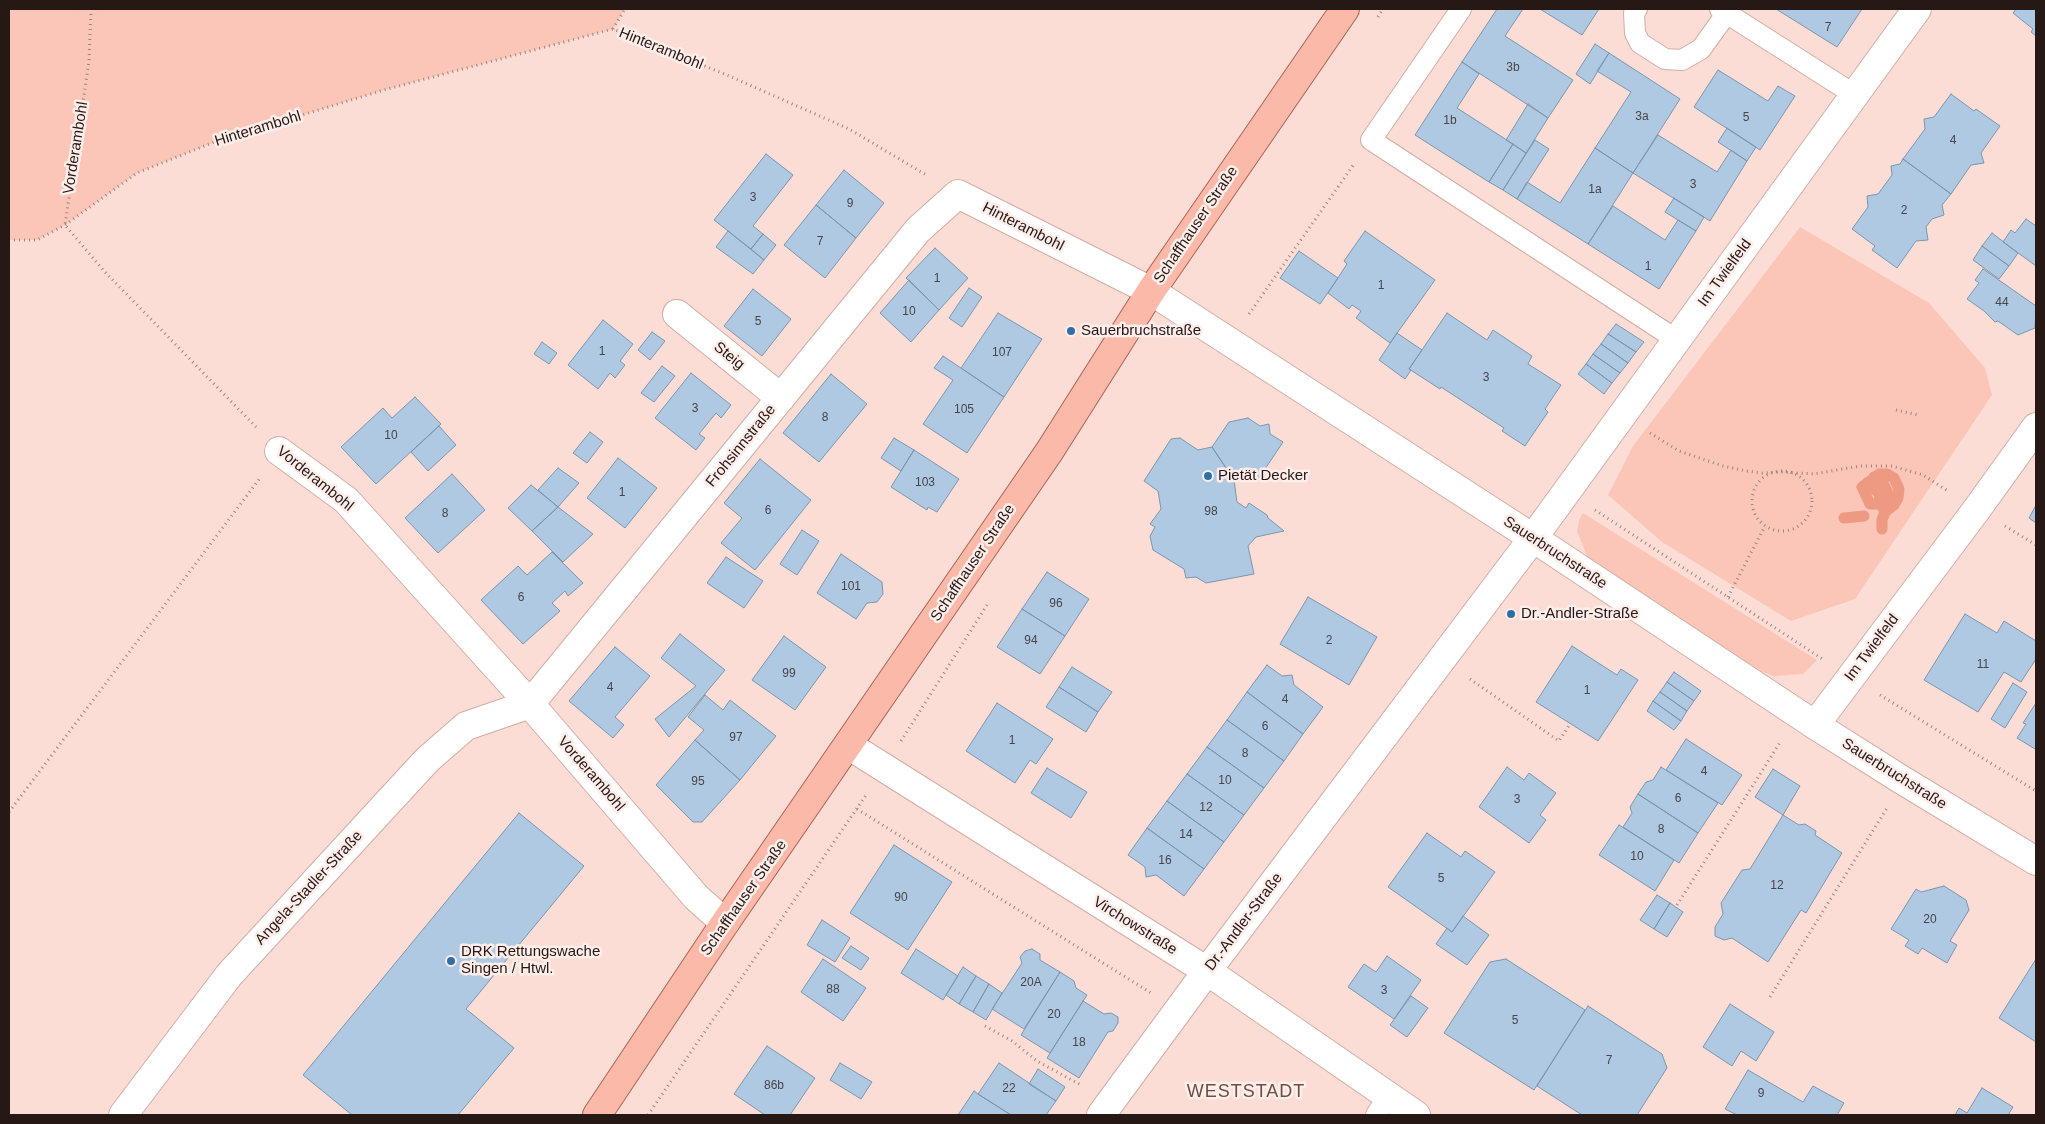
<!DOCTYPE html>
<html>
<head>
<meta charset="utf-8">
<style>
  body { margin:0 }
  #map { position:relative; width:2045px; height:1124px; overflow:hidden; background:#fcddd5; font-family:Arial,sans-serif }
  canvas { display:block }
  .frame { position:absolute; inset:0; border:10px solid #251815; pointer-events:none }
</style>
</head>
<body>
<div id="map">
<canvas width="2045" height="1124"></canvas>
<div class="frame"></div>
</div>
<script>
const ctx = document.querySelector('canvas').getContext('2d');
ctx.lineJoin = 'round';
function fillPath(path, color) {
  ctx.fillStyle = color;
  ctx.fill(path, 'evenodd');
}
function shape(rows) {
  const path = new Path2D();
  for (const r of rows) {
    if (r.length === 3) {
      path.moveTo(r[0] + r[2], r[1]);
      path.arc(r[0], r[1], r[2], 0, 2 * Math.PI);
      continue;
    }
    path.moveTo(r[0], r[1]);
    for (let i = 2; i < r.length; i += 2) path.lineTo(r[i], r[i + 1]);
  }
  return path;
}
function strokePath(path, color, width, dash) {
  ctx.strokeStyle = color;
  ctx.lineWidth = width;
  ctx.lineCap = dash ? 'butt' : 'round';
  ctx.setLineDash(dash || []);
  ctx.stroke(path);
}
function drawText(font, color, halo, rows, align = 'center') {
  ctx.font = font + ' Arial,sans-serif';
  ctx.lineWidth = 5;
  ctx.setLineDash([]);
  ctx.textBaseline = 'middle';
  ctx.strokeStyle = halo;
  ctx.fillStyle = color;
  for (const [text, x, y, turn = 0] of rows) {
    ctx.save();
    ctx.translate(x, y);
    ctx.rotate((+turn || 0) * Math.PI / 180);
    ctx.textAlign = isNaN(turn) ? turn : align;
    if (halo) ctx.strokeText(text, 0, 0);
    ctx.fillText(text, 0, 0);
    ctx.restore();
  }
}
fillPath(shape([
  [9,9,625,9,613,29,384,90,217,141,137,173,65,225,37,240,9,240],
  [1800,227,1929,303,1985,368,1992,395,1855,599,1791,621,1662,542,1608,495,1633,446],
  [1583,513,1817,660,1803,674,1774,676,1763,672,1601,574,1591,566,1577,531,1579,520]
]), '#fbc5b7');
strokePath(shape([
  [1874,477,1883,483,1894,505],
  [1867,483,1879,493,1881,504],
  [1844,518,1864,516],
  [1882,529,1882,520,1885,512,1894,505,1898,498,1899,489,1894,478,1887,474,1879,474,1862,487,1870,504,1881,504,1885,512]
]), '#ee9982', 11);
const building = shape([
  [1497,9,1523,9,1505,36,1573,80,1548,118,1462,62,1497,9],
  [1540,9,1599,9,1582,35,1540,9],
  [1776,9,1862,9,1837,47,1776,9],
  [2016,9,2036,9,2036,36,2031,32,2033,29,2013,13,2016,9],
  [1595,44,1609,53,1590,84,1576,74,1595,44],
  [1609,53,1680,99,1633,173,1595,148,1631,92,1597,71,1609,53],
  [1462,62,1479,74,1457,108,1513,144,1489,182,1415,135,1462,62],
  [1718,70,1768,101,1778,86,1795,96,1760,150,1694,107,1718,70],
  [1951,94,1974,111,1976,109,2000,126,1981,153,1984,163,1971,165,1951,194,1903,159,1925,129,1924,119,1934,117,1951,94],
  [1528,104,1548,118,1526,153,1506,140,1528,104],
  [1727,128,1756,147,1747,161,1718,142,1727,128],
  [1658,135,1717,172,1731,150,1747,161,1710,221,1633,173,1658,135],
  [1535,140,1549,149,1517,199,1503,190,1535,140],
  [1513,144,1526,153,1503,190,1489,182,1513,144],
  [1595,148,1633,173,1588,244,1517,199,1527,182,1560,203,1595,148],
  [766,154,793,175,753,226,763,234,751,249,714,220,766,154],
  [1903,159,1951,194,1942,205,1944,215,1932,219,1926,227,1928,240,1916,241,1897,268,1872,250,1875,246,1852,229,1868,207,1867,196,1878,194,1892,175,1891,166,1900,164,1903,159],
  [844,170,884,203,856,238,816,205,844,170],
  [1674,198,1704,217,1696,231,1665,212,1674,198],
  [816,205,856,238,825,278,784,245,816,205],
  [1613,206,1665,240,1678,220,1696,231,1659,289,1588,244,1613,206],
  [2026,219,2036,226,2036,266,2003,242,2011,230,2015,233,2026,219],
  [728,231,764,260,753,274,716,247,728,231],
  [1365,231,1435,280,1390,343,1356,318,1361,311,1352,305,1349,309,1328,293,1347,264,1344,261,1365,231],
  [1992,233,2018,253,2009,266,1982,246,1992,233],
  [763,234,776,245,764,260,751,249,763,234],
  [1982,246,2009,266,1999,279,1973,260,1982,246],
  [935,248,968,278,939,310,906,278,935,248],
  [1299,251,1338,278,1320,304,1280,278,1299,251],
  [1983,269,2036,306,2035,328,2018,335,1998,321,1995,322,1984,311,1967,299,1979,283,1975,280,1983,269],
  [909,280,939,310,911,342,880,313,909,280],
  [969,288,982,297,962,327,949,318,969,288],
  [753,289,791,319,762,356,724,326,753,289],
  [998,313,1042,339,1004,397,961,368,998,313],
  [1447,313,1487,340,1493,330,1532,356,1528,364,1561,385,1545,409,1548,412,1525,446,1502,431,1504,428,1441,387,1440,389,1409,369,1447,313],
  [603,320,633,344,620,361,625,365,615,378,610,373,598,389,568,365,603,320],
  [1616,324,1644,342,1636,352,1608,334,1616,324],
  [652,332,665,341,650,360,638,350,652,332],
  [1397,333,1422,350,1409,369,1411,370,1405,379,1379,360,1397,333],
  [1608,334,1636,352,1628,363,1601,344,1608,334],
  [542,342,557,353,549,364,534,354,542,342],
  [1601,344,1628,363,1620,373,1593,354,1601,344],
  [1593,354,1620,373,1612,383,1586,364,1593,354],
  [943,356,1004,397,967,453,923,424,953,380,934,368,943,356],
  [1586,364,1612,383,1604,394,1578,374,1586,364],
  [662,366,675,376,654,402,641,393,662,366],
  [691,373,731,405,721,418,716,413,699,434,705,438,696,450,655,418,691,373],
  [831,374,867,404,819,462,783,433,831,374],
  [415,397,441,424,376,484,341,447,383,408,392,418,415,397],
  [1248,418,1260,426,1269,424,1270,434,1283,442,1259,478,1234,480,1212,447,1229,422,1248,418],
  [439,426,456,445,428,471,411,452,439,426],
  [590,432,603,442,587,463,573,453,590,432],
  [894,438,914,450,901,471,881,458,894,438],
  [1180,438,1198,450,1212,447,1234,480,1237,502,1246,508,1249,503,1267,515,1268,518,1284,531,1256,537,1248,546,1254,574,1206,583,1196,577,1186,578,1184,569,1153,550,1150,536,1155,527,1150,524,1161,509,1158,491,1144,481,1171,439,1180,438],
  [914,450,959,479,937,512,928,507,927,510,891,487,914,450],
  [618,458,657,488,625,528,587,498,618,458],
  [760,459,811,500,755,570,721,543,742,518,724,503,760,459],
  [558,468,579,483,558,507,538,490,558,468],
  [452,474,485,510,438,553,405,518,452,474],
  [531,485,558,507,532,531,508,508,531,485],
  [2036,505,2036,523,2029,518,2036,505],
  [558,507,593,534,563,562,532,531,558,507],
  [802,530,819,541,797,575,780,564,802,530],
  [552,552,583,583,568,596,565,591,552,603,560,611,523,644,481,600,518,566,527,575,552,552],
  [841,554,882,582,883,594,877,602,867,603,856,619,817,593,841,554],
  [726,557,763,581,744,608,707,583,726,557],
  [1047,572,1089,599,1065,636,1022,609,1047,572],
  [1308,597,1377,637,1349,685,1280,644,1308,597],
  [1022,609,1065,636,1040,674,997,647,1022,609],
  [1965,614,1997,633,2004,621,2036,641,2036,659,2021,682,2004,672,1978,712,1924,680,1965,614],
  [680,634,725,670,669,737,655,719,696,686,661,658,680,634],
  [784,636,826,667,795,710,752,680,784,636],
  [1572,646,1617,675,1621,669,1638,680,1598,741,1536,702,1572,646],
  [615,647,650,676,615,717,624,725,613,738,569,701,615,647],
  [1267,665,1282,676,1292,675,1294,685,1323,707,1303,734,1247,692,1267,665],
  [1072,667,1112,692,1098,712,1059,687,1072,667],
  [1674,672,1701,691,1694,701,1667,682,1674,672],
  [1667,682,1694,701,1687,711,1660,692,1667,682],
  [2013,683,2027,692,2005,728,1991,719,2013,683],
  [1059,687,1098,712,1086,732,1046,707,1059,687],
  [1247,692,1303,734,1284,761,1227,720,1247,692],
  [1660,692,1687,711,1681,721,1653,701,1660,692],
  [705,695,723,710,730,700,776,736,740,780,695,740,704,730,688,717,705,695],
  [1653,701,1681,721,1674,730,1647,711,1653,701],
  [997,703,1053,739,1036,764,1030,760,1015,783,966,751,997,703],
  [2036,703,2036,746,2035,749,2017,738,2026,724,2023,723,2036,703],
  [1227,720,1284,761,1264,788,1207,747,1227,720],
  [1686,739,1742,775,1722,805,1666,770,1686,739],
  [695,740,740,780,702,822,693,822,656,785,695,740],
  [1207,747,1264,788,1244,815,1187,774,1207,747],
  [1507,767,1524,780,1529,773,1556,793,1540,815,1546,820,1529,843,1479,807,1507,767],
  [1661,767,1718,803,1698,833,1638,794,1646,782,1653,780,1661,767],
  [1047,768,1087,792,1071,818,1031,793,1047,768],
  [1773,769,1800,786,1783,815,1755,797,1773,769],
  [1187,774,1244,815,1224,842,1167,801,1187,774],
  [1638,794,1698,833,1679,863,1623,827,1632,813,1630,807,1638,794],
  [1167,801,1224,842,1204,869,1147,828,1167,801],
  [519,813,584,866,466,1009,514,1048,458,1115,352,1115,303,1075,519,813],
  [1783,815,1799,825,1805,824,1816,831,1815,835,1842,853,1806,913,1801,910,1768,962,1732,938,1724,940,1715,936,1715,927,1723,914,1721,903,1742,870,1750,869,1783,815],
  [1619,825,1674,860,1655,891,1599,855,1619,825],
  [1147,828,1204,869,1184,896,1156,875,1146,877,1145,867,1128,855,1147,828],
  [1427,833,1461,857,1465,851,1495,872,1452,932,1388,887,1427,833],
  [894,845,952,882,908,950,850,913,894,845],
  [1944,886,1966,900,1969,910,1950,941,1957,945,1947,963,1922,948,1918,954,1905,946,1909,940,1891,929,1916,889,1921,892,1944,886],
  [1657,895,1670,903,1654,929,1640,920,1657,895],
  [1670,903,1683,912,1667,937,1654,929,1670,903],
  [1463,916,1489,935,1467,965,1436,944,1447,928,1452,932,1463,916],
  [822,920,850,938,835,962,807,945,822,920],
  [851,946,869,958,861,970,842,958,851,946],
  [916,949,958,976,943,1000,901,973,916,949],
  [1032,949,1040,954,1040,960,1060,972,1024,1029,992,1009,1022,963,1020,957,1025,951,1032,949],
  [1387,956,1421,980,1394,1019,1348,987,1364,964,1376,972,1387,956],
  [823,959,866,988,843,1021,801,992,823,959],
  [1506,959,1585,1010,1534,1090,1444,1033,1490,962,1506,959],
  [2036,959,2036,1042,1999,1018,2036,959],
  [963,967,976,976,959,1004,946,995,963,967],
  [1060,972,1074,981,1076,988,1087,995,1050,1053,1021,1035,1060,972],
  [976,976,989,984,973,1012,959,1004,976,976],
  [989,984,1002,993,986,1020,973,1012,989,984],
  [1411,996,1428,1008,1407,1037,1390,1025,1411,996],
  [1083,1001,1104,1014,1111,1013,1118,1017,1118,1023,1113,1031,1108,1032,1079,1078,1047,1058,1083,1001],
  [1730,1004,1774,1032,1756,1061,1741,1051,1732,1066,1703,1047,1730,1004],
  [1588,1006,1662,1054,1667,1068,1637,1115,1582,1115,1537,1086,1588,1006],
  [767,1046,815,1078,790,1115,765,1115,734,1094,767,1046],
  [840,1063,872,1082,861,1099,830,1080,840,1063],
  [999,1063,1056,1101,1046,1115,1011,1115,978,1094,999,1063],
  [1038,1069,1065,1087,1056,1101,1029,1084,1038,1069],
  [1748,1070,1803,1102,1813,1086,1844,1103,1837,1115,1737,1115,1725,1109,1748,1070],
  [1982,1088,2013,1107,2008,1115,1955,1115,1959,1108,1967,1113,1982,1088],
  [974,1091,978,1094,1011,1115,958,1115,974,1091]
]);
fillPath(building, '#afc9e3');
strokePath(building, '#7c95ad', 1);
const lane = shape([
  [1461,9,1371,140,1677,340],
  [1637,9,1634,13,1635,33,1640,43,1665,59,1682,60,1701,49,1727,13],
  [1720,9,1855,95],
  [1376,1115,1388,1096]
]);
const street = shape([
  [677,314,781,398],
  [279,451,346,500,530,704,696,897,725,923],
  [530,704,918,230,958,194,1151,291,1533,538,1815,725,1902,780,2036,861],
  [1815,725,1977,509,2036,427],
  [848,745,1207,971,1416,1115],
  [123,1115,229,975,427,760,466,726,530,704],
  [1101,1115,1207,971,1533,538,1917,9]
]);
const primary = shape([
  [597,1115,725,923,1049,452,1151,291,1345,9]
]);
strokePath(lane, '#d2ada3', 22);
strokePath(street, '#d2ada3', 30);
strokePath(primary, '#af6350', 30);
strokePath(shape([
  [91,9,89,61,65,225,104,271,256,427],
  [1378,17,1383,9],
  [613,29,625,9],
  [9,240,37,240,65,225,137,173,217,141,384,90,613,29,727,75,849,129,928,176],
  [1249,314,1354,164],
  [1896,410,1918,415],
  [1650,433,1679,451,1723,466,1746,471,1762,473,1781,472,1814,474,1860,466,1892,466,1923,475,1948,491],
  [1782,501,30],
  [1595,510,1824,660],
  [2005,526,2036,545],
  [1728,597,1765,526],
  [1470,679,1559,741,1570,724],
  [1880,695,2036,791],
  [901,741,987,605],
  [857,809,1151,993],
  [9,812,260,478],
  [1677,905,1781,741],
  [1770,997,1887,808],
  [985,1026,1012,1041,1037,1061,1081,1085],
  [648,1115,866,795]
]), '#9c857f', 3, [1, 4]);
strokePath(lane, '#fff', 20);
strokePath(street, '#fff', 28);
strokePath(primary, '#fbb9a9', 28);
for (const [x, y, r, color] of [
  [1071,331,5,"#306fa6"],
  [1208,476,5,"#306fa6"],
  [1511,614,5,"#306fa6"],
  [451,961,5,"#306fa6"]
]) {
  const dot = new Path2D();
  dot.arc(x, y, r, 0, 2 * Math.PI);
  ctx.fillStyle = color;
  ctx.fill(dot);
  strokePath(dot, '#feeeea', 2);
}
drawText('12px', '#484448', null, [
  ["7",1828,28],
  ["3b",1513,68],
  ["3a",1642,117],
  ["5",1746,118],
  ["1b",1450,121],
  ["4",1953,141],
  ["3",1693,185],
  ["1a",1595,190],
  ["3",753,198],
  ["9",850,204],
  ["2",1904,211],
  ["7",820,242],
  ["1",1648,267],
  ["1",937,279],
  ["1",1381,286],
  ["44",2002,303],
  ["10",909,312],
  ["5",758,322],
  ["1",602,352],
  ["107",1002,353],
  ["3",1486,378],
  ["3",695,409],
  ["105",964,410],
  ["8",825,418],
  ["10",391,436],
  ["103",925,483],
  ["1",622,493],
  ["6",768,511],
  ["98",1211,512],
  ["8",445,514],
  ["101",851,587],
  ["6",521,598],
  ["96",1056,604],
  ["94",1031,641],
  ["2",1329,641],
  ["11",1983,665],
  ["99",789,674],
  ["4",610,688],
  ["1",1587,691],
  ["4",1285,700],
  ["6",1265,727],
  ["97",736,738],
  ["1",1012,741],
  ["8",1245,754],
  ["4",1704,772],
  ["10",1225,781],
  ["95",698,782],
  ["6",1678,799],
  ["3",1517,800],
  ["12",1206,808],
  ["8",1661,830],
  ["14",1186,835],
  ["10",1637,857],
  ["16",1165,861],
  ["5",1441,879],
  ["12",1777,886],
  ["90",901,898],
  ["20",1930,920],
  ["20A",1031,983],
  ["88",833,990],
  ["3",1384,991],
  ["20",1054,1015],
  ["5",1515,1021],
  ["18",1079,1043],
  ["7",1609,1061],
  ["86b",774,1086],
  ["22",1009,1089],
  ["9",1761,1094]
]);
drawText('15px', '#251815', '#feeeea', [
  ["Hinterambohl",661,49,22],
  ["Hinterambohl",258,129,-17],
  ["Vorderambohl",76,148,-81],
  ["Schaffhauser Straße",1196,225,-56],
  ["Hinterambohl",1023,227,27],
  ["Im Twielfeld",1725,273,-54],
  ["Steig",729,356,39],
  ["Frohsinnstraße",741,446,-51],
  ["Vorderambohl",315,479,39],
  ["Sauerbruchstraße",1555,553,33],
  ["Schaffhauser Straße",973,563,-56],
  ["Im Twielfeld",1872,648,-53],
  ["Vorderambohl",591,774,49],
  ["Sauerbruchstraße",1894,774,32],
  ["Angela-Stadler-Straße",309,888,-47],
  ["Schaffhauser Straße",744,898,-55],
  ["Dr.-Andler-Straße",1244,922,-53],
  ["Virchowstraße",1135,926,32]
]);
drawText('15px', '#251815', '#feeeea', [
  ["Sauerbruchstraße",1081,331],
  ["Pietät Decker",1218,476],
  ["Dr.-Andler-Straße",1521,614],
  ["DRK Rettungswache",461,952],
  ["Singen / Htwl.",461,969]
], 'left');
ctx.letterSpacing = '1px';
drawText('18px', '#6d4d44', '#feeeea', [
  ["WESTSTADT",1246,1092]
]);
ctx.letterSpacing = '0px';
</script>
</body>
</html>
